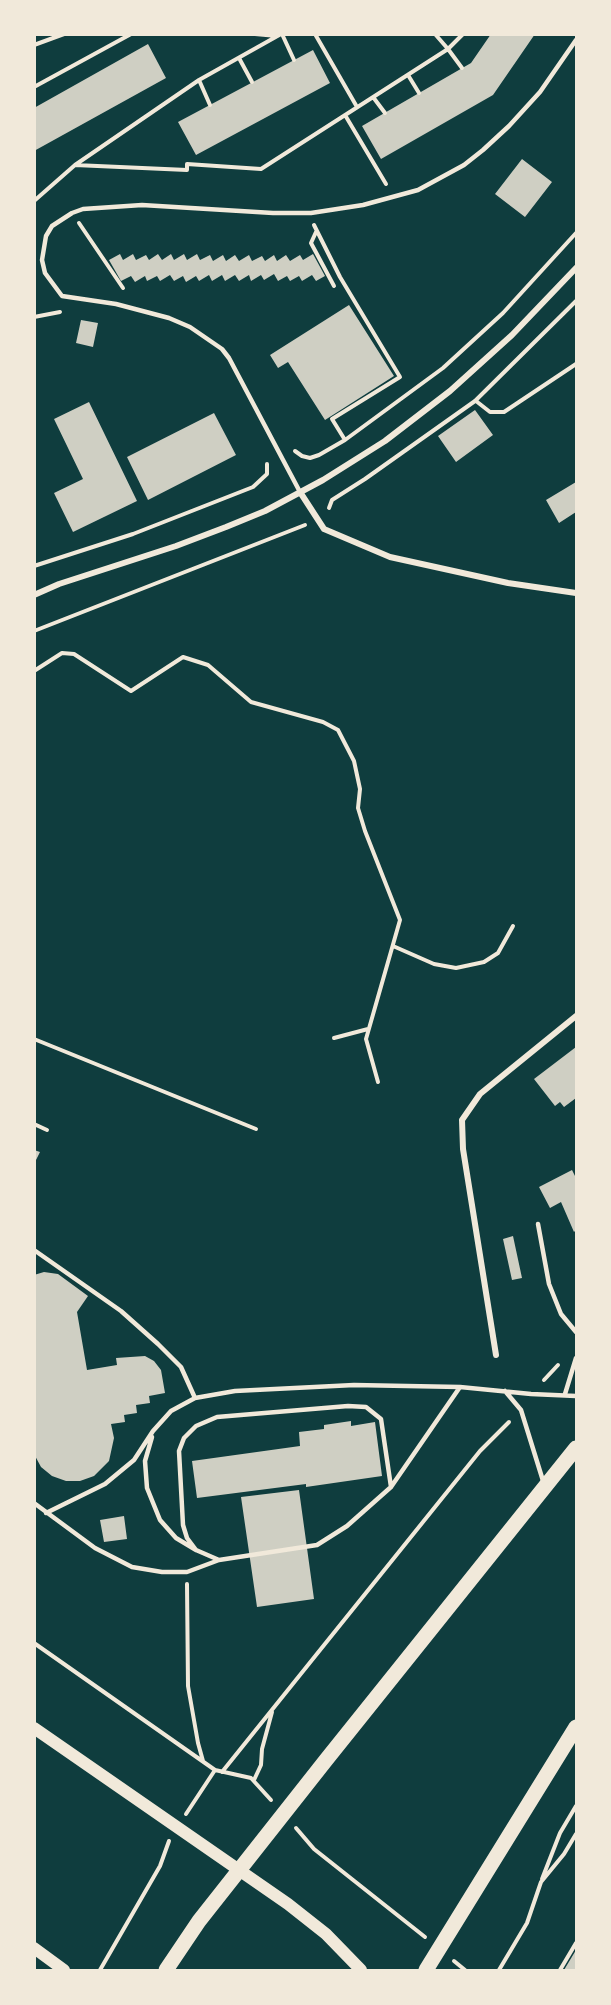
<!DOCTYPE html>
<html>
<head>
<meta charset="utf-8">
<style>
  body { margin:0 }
  #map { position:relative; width:611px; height:2005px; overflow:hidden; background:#0f3d3e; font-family:"Varela Round",sans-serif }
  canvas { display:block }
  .frame { position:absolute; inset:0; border:36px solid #f1e9da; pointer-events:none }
</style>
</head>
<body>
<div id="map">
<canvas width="611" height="2005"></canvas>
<div class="frame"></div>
</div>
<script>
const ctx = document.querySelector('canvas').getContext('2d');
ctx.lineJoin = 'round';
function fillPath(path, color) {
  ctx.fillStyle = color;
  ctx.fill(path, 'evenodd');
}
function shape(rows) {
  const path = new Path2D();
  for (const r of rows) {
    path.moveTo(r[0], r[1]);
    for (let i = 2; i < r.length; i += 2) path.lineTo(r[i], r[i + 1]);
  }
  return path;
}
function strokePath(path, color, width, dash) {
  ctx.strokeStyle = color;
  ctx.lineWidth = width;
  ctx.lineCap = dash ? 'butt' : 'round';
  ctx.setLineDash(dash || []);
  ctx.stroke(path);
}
fillPath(shape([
  [491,34,535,34,493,95,381,159,362,126,471,63],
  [148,44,166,78,34,151,34,108],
  [313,50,330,83,196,155,178,122],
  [522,159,552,182,525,217,495,194],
  [120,254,123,260,133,254,136,260,146,255,149,260,158,254,162,260,171,254,174,260,184,254,187,260,197,254,200,260,210,255,213,261,223,255,226,261,235,255,239,261,249,255,252,261,262,256,265,261,274,255,277,261,286,255,290,261,300,255,303,260,313,254,325,276,316,281,312,275,302,281,299,276,290,281,287,276,278,281,274,274,264,280,261,275,251,281,249,275,239,281,235,275,225,281,222,275,212,281,209,275,199,281,196,276,186,282,183,276,174,281,170,275,160,281,157,276,147,281,145,276,135,282,131,276,121,281,109,260],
  [349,305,394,376,325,420,288,362,278,368,270,355],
  [81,320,98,323,93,347,76,343],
  [89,402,137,501,73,532,54,493,83,479,54,419],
  [475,410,493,435,456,462,438,436],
  [214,413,236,455,148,500,127,457],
  [576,482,576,512,559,523,546,500],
  [576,1047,576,1098,564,1107,560,1102,555,1106,534,1079],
  [34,1150,40,1152,34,1164],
  [572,1170,576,1178,576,1230,574,1232,561,1202,550,1208,539,1187],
  [513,1236,522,1278,512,1280,503,1239],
  [44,1272,58,1274,88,1296,77,1312,87,1370,117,1365,116,1358,145,1356,154,1361,161,1370,165,1393,149,1396,150,1403,136,1405,137,1413,124,1415,125,1422,111,1424,114,1438,109,1461,94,1476,80,1481,66,1481,52,1476,41,1467,34,1454,34,1275],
  [351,1421,351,1426,375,1422,382,1476,306,1487,306,1484,197,1498,192,1461,300,1446,299,1432,324,1429,324,1425],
  [299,1490,314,1599,257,1607,241,1497],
  [124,1516,127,1539,104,1542,100,1520],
  [576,1950,576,1970,564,1970]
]), '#cfcfc3');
strokePath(shape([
  [255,34,277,36],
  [282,34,294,60],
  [315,34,357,107],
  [34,45,64,34],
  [239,58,252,82],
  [462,68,448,49,463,34],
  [408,75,419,93],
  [199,80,210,105],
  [34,87,131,34],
  [373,97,385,113],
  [345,115,386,184],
  [75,165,187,170,187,164,261,169,448,49,435,34],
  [34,201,75,165,199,80,281,34],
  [79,223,123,288],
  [314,225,340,277,400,377,332,419,345,440],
  [316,232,311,243,334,286],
  [34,317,60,312],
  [476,401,490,412,504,412,576,364],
  [295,451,302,456,310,458,319,455,345,440,443,368,503,313,576,233],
  [329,508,332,500,365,479,475,401,576,301],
  [34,566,133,534,253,487,267,474,267,464],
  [34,631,305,525],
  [34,671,62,653,74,654,131,691,183,657,208,665,251,702,323,722,338,730,354,761,360,789,358,808,365,831,400,920,366,1039,378,1082],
  [393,946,434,964,456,968,484,962,498,953,513,926],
  [334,1038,368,1029],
  [34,1039,256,1129],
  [34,1124,47,1130],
  [544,1380,558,1365],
  [187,1584,188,1686,198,1743,203,1761],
  [34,1643,215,1770,251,1778,271,1800],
  [222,1772,480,1451,509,1422],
  [254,1780,261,1765,262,1749,272,1712],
  [186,1814,215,1770],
  [296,1828,314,1849,425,1937],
  [542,1879,560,1833,576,1806],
  [454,1961,465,1970],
  [100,1970,160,1866,169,1841],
  [499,1970,527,1923,541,1882,564,1854,576,1834],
  [560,1970,576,1943]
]), '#f1e9da', 4);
strokePath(shape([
  [300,492,229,358,222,349,190,327,169,318,116,304,62,296,45,273,42,260,46,236,52,226,72,213,83,209,142,205,273,213,311,213,363,205,418,190,464,165,483,150,509,126,540,92,576,40],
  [538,1224,549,1284,561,1314,576,1332],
  [34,1250,121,1311,158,1344,181,1367,195,1398],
  [505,1391,521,1410,544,1484],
  [565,1394,576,1358],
  [152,1437,145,1461,147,1488,160,1520,176,1538,196,1550,219,1560],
  [34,1503,95,1548,132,1567,162,1572,187,1572,219,1560,317,1545,347,1526,391,1487,460,1387],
  [46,1513,105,1484,134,1460,153,1431,171,1411,195,1398,235,1391,354,1385,460,1387,531,1394,576,1396],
  [196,1550,187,1538,183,1525,179,1451,184,1438,196,1426,217,1417,348,1406,366,1407,381,1419,391,1487]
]), '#f1e9da', 4.5);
strokePath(shape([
  [300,492,324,529,390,557,508,583,576,593],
  [34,595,59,584,176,546,226,527,265,511,323,480,385,441,450,391,512,335,576,268],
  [496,1355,463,1149,462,1120,480,1094,576,1016]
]), '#f1e9da', 6);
strokePath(shape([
  [34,1728,288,1904,326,1934,361,1970],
  [34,1948,64,1970]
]), '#f1e9da', 12);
strokePath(shape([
  [166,1970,199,1921,326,1760,576,1448],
  [426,1970,576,1727]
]), '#f1e9da', 15);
</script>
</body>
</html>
